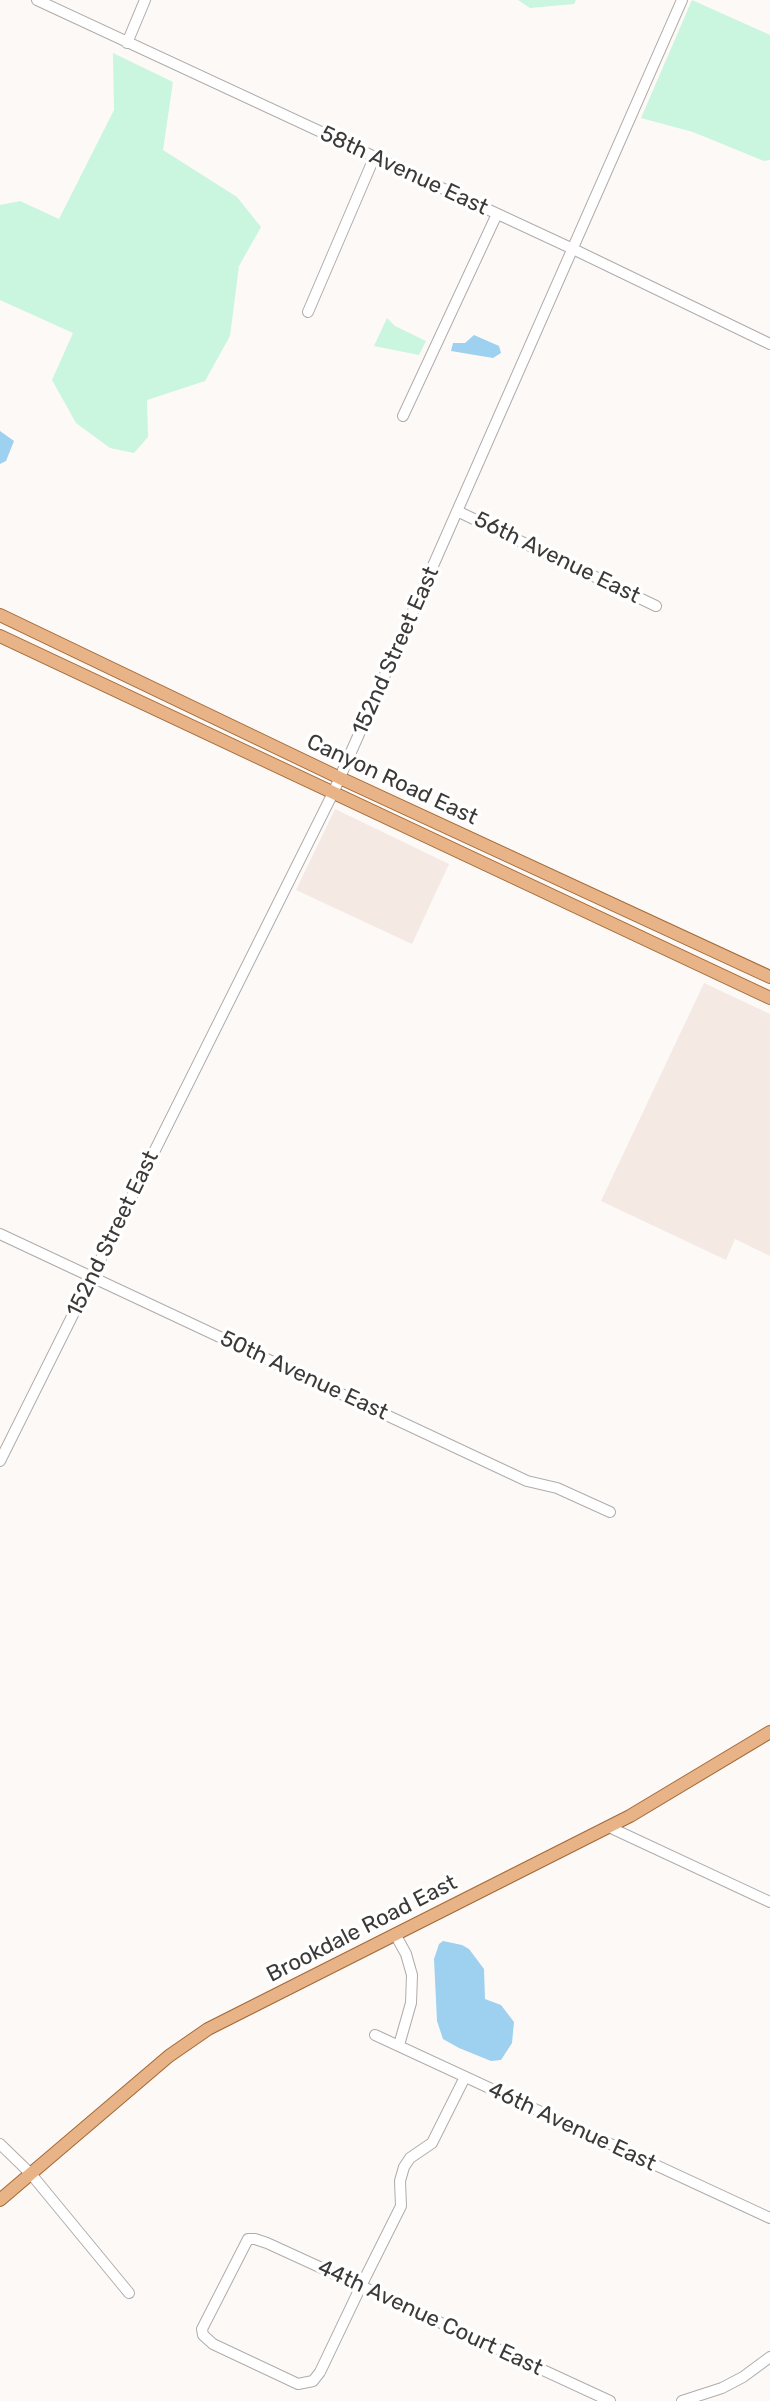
<!DOCTYPE html>
<html>
<head>
<meta charset="utf-8">
<style>
  body { margin:0 }
  canvas { display:block; background:#fdf9f7 }
</style>
</head>
<body>
<canvas width="770" height="2401"></canvas>
<script>
const ctx = document.querySelector('canvas').getContext('2d');
ctx.lineJoin = 'round';
function fillPath(path, color) {
  ctx.fillStyle = color;
  ctx.fill(path, 'evenodd');
}
function shape(rows) {
  const path = new Path2D();
  for (const r of rows) {
    path.moveTo(r[0], r[1]);
    for (let i = 2; i < r.length; i += 2) path.lineTo(r[i], r[i + 1]);
  }
  return path;
}
function strokePath(path, color, width, dash) {
  ctx.strokeStyle = color;
  ctx.lineWidth = width;
  ctx.lineCap = dash ? 'butt' : 'round';
  ctx.setLineDash(dash || []);
  ctx.stroke(path);
}
function drawText(font, color, halo, rows, align = 'center') {
  ctx.font = font + ' Rubik,sans-serif';
  ctx.lineWidth = 7;
  ctx.setLineDash([]);
  ctx.textBaseline = 'middle';
  ctx.strokeStyle = halo;
  ctx.fillStyle = color;
  for (const [text, x, y, turn = 0] of rows) {
    ctx.save();
    ctx.translate(x, y);
    ctx.rotate((+turn || 0) * Math.PI / 180);
    ctx.textAlign = isNaN(turn) ? turn : align;
    if (halo) ctx.strokeText(text, 0, 0);
    ctx.fillText(text, 0, 0);
    ctx.restore();
  }
}
fillPath(shape([
  [335,809,449,864,412,944,296,890],
  [704,983,770,1014,770,1256,735,1239,726,1260,601,1201]
]), '#f5e9e4');
fillPath(shape([
  [518,0,576,0,574,4,530,8],
  [692,0,770,35,770,160,764,161,693,132,641,118],
  [113,53,173,82,163,150,237,197,261,227,239,266,230,336,205,381,147,400,148,437,134,453,110,448,76,423,52,380,73,333,0,300,0,205,20,201,59,219,114,110],
  [387,318,395,326,426,341,419,355,374,346]
]), '#caf5de');
fillPath(shape([
  [474,335,499,346,501,353,493,358,451,351,453,343,465,343],
  [0,431,14,441,6,461,0,464],
  [443,1941,462,1945,469,1949,484,1969,485,1999,501,2005,514,2022,512,2043,501,2060,491,2061,459,2048,443,2039,437,2021,434,1959,439,1944]
]), '#9ed0ef');
const minor = shape([
  [37,0,573,249,770,344],
  [127,43,145,0],
  [308,312,374,158],
  [403,416,497,214],
  [457,511,656,606],
  [0,1234,527,1481,557,1488,610,1512],
  [0,1461,333,793,682,0],
  [609,1827,770,1902],
  [395,1934,406,1954,412,1975,411,2003,399,2045],
  [375,2035,770,2218],
  [465,2077,432,2143,410,2158,404,2167,400,2181,401,2206,361,2286,320,2372,313,2381,298,2384,213,2344,203,2335,202,2329,248,2239,255,2239,267,2243,361,2286,610,2401],
  [0,2144,31,2174,129,2293],
  [682,2401,722,2388,743,2377,770,2357]
]);
const major = shape([
  [0,615,340,778,770,977],
  [0,636,770,998],
  [0,2200,169,2056,208,2029,630,1816,770,1732]
]);
strokePath(minor, '#b0acab', 12);
strokePath(major, '#a26836', 14);
strokePath(minor, '#fff', 10);
strokePath(major, '#e8b386', 12);
drawText('22px', '#3b3a39', '#fff', [
  ["58th Avenue East",404,171,25],
  ["56th Avenue East",557,558,26],
  ["152nd Street East",396,651,-66],
  ["Canyon Road East",392,780,25],
  ["152nd Street East",113,1234,-64],
  ["50th Avenue East",304,1376,25],
  ["Brookdale Road East",362,1929,-27],
  ["46th Avenue East",572,2127,25],
  ["44th Avenue Court East",430,2318,25]
]);
</script>
</body>
</html>
